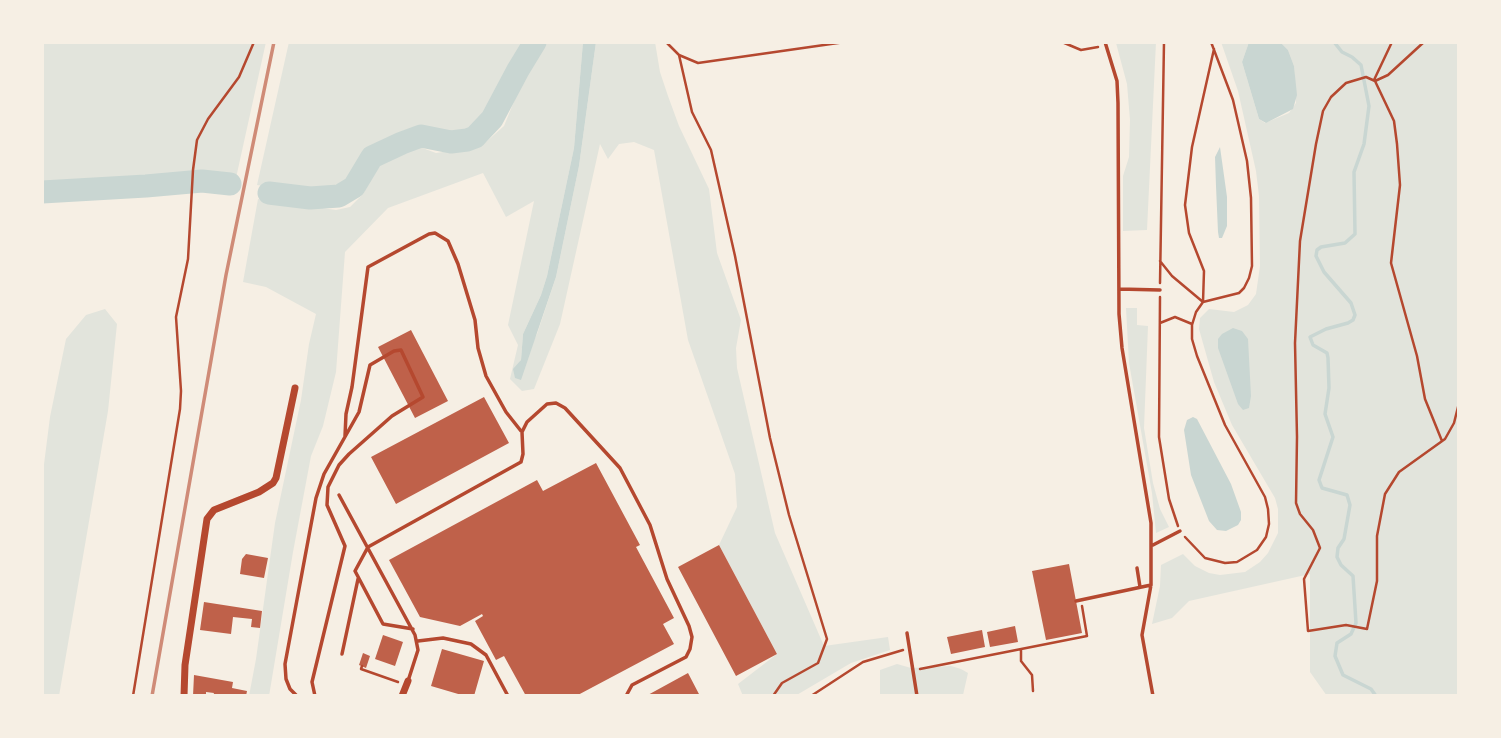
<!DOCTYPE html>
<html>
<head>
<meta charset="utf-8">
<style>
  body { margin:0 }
  #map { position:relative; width:1501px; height:738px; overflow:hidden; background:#f6efe4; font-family:"Exo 2",sans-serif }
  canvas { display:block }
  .frame { position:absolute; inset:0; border:44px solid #f6efe4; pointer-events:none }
</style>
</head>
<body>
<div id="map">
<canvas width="1501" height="738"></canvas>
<div class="frame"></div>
</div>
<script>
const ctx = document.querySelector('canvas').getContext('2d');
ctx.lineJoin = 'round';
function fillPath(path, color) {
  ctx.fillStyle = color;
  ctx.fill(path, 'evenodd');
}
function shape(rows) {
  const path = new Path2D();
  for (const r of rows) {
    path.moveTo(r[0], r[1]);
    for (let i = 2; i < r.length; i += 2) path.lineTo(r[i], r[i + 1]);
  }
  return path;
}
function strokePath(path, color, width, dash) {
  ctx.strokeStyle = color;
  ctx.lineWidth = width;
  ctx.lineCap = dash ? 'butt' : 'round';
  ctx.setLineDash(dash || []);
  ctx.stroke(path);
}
fillPath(shape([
  [42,42,266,42,236,178,42,184],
  [289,42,528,42,516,57,488,116,475,129,458,135,405,130,382,142,345,182,325,188,275,188,257,185],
  [546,42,583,42,574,148,547,276,541,295,523,334,521,360,515,378,537,334,556,277,579,166,596,42,655,42,660,72,668,96,679,126,709,189,717,253,741,320,736,348,737,368,775,533,824,646,888,637,890,650,851,663,795,696,743,696,738,684,777,654,719,545,737,507,735,474,688,340,654,150,634,142,619,144,608,159,600,144,560,324,534,389,522,391,510,379,518,345,508,325,534,201,506,217,483,173,388,208,345,252,336,372,323,426,311,456,293,552,269,696,249,696,256,659,275,523,301,400,309,344,316,314,266,287,243,282,258,199,336,210,350,207,363,194,380,163,403,148,417,146,436,153,463,149,486,142,504,126,528,67],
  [1156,42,1147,230,1123,231,1123,176,1129,157,1130,120,1127,84,1116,43],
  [1221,42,1249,42,1242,62,1259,119,1265,123,1289,113,1296,103,1294,66,1288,50,1280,42,1459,42,1459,696,1327,696,1310,672,1310,574,1189,601,1172,618,1152,624,1160,586,1161,565,1183,554,1195,566,1209,573,1220,575,1245,572,1260,562,1268,553,1278,533,1278,509,1275,498,1232,425,1214,382,1199,329,1200,318,1209,309,1234,312,1248,305,1256,294,1260,266,1259,196,1256,171,1238,91],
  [1126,308,1137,308,1137,325,1148,326,1144,428,1153,483,1160,509,1169,527,1156,533,1152,493,1129,363],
  [105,309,117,324,108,411,59,696,42,696,42,480,50,417,66,339,86,315],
  [897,664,911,668,951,666,961,669,968,673,963,695,880,696,880,670]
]), '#e2e4dc');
fillPath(shape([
  [583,42,596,42,579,166,556,277,521,380,515,378,513,369,521,360,523,334,541,295,547,276,574,148],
  [1249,42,1280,42,1288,50,1294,66,1297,95,1293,109,1266,123,1259,119,1242,62],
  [1220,147,1227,197,1227,226,1222,238,1219,238,1218,232,1216,186,1215,157],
  [1233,328,1242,331,1248,339,1251,396,1249,408,1243,410,1238,404,1218,348,1218,339,1222,334],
  [1193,417,1197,419,1231,484,1241,512,1241,520,1238,525,1226,531,1217,530,1209,521,1191,475,1184,430,1187,420]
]), '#c9d6d2');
strokePath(shape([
  [1334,42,1342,52,1352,57,1361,65,1369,106,1364,144,1354,172,1355,234,1345,243,1321,247,1317,250,1316,256,1324,272,1351,303,1355,315,1353,320,1348,323,1326,329,1310,337,1313,345,1327,353,1328,358,1329,388,1325,414,1333,437,1319,480,1322,488,1347,495,1350,505,1344,539,1338,548,1337,557,1341,565,1353,576,1356,623,1351,634,1337,643,1335,656,1343,675,1371,689,1376,696]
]), '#c9d6d2', 3.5);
strokePath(shape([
  [42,192,146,186,202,181,230,184],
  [269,193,310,198,339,196,354,187,372,157,402,143,421,136,451,142,467,140,475,137,492,119,518,70,535,42]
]), '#c9d6d2', 23);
fillPath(shape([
  [411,330,448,401,415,418,378,347],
  [484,397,509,443,396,504,371,457],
  [596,463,640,545,636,547,674,618,663,624,674,644,576,696,526,696,504,656,496,660,475,621,483,616,482,614,460,626,420,617,389,560,537,480,543,491],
  [719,545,777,654,736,676,678,567],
  [246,554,268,558,264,578,240,574,242,559],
  [1069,564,1082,633,1046,640,1032,571],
  [204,602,262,611,260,628,251,627,252,619,233,617,231,634,200,630],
  [1015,626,1018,642,990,647,987,632],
  [982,630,985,647,951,654,947,637],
  [383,635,403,642,395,666,375,659],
  [442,649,484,661,474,696,465,696,431,686],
  [363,653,370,656,366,668,359,665],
  [688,673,700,696,646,696],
  [194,675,233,682,232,688,247,691,246,696,213,696,214,693,206,692,206,696,193,696]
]), '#bf614a');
strokePath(shape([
  [666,42,679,55,698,63,845,42],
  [1062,42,1081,50,1098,47],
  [1424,42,1388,75,1375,81,1366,77,1346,83,1331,97,1323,111,1316,144,1300,241,1295,343,1297,437,1296,503,1300,514,1313,530,1320,548,1304,579,1308,631,1346,625,1367,629,1377,581,1377,536,1385,494,1399,472,1445,439,1454,423,1459,403],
  [679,55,692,112,711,150,735,256,770,438,789,515,827,639,818,663,782,683,773,696],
  [1374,80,1392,42],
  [1375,81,1394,121,1397,144,1400,185,1391,263,1417,356,1425,399,1442,441],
  [1160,261,1172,276,1203,302],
  [1160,283,1164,42],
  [1160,297,1159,437,1169,499,1178,526],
  [1203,302,1204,271,1189,233,1185,205,1192,147,1214,49],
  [1160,323,1175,317,1192,324],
  [1185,537,1205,558,1225,563,1237,562,1257,550,1266,537,1269,524,1268,509,1265,497,1225,425,1197,356,1192,339,1192,325,1196,312,1203,302,1239,293,1244,288,1249,278,1252,266,1251,198,1247,161,1233,100,1211,42],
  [1021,650,1021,661,1032,675,1033,691],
  [362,666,361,669,398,682],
  [920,669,1087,636,1082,606],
  [133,696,180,409,181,391,176,317,188,259,193,170,197,140,208,119,239,77,254,42],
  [811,696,863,662,903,650]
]), '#b5482f', 2.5);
strokePath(shape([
  [1105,42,1117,81,1118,103,1119,314,1122,348,1151,523,1151,585,1142,635,1153,696],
  [1119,289,1160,290],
  [345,436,346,414,352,387,368,267,429,234,435,233,448,241,458,264,475,320,478,348,486,376,506,412,521,431],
  [339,495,415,635,418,650,408,681],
  [1153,545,1180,531],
  [1137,568,1140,587],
  [1076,601,1151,585],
  [413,629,383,624,355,571,368,547,521,462,523,454,522,432,527,422,547,404,556,403,565,408,620,468,650,525,667,579,689,626,692,637,690,649,686,657,632,685,626,696],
  [907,633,917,696],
  [418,641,443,638,471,644,486,655,508,696],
  [342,654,358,579],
  [297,696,290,689,286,679,285,664,316,498,324,474,359,412,370,365,394,351,401,350,423,397,392,416,349,454,339,465,328,487,327,505,345,546,312,682,315,696]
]), '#b5482f', 3.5);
strokePath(shape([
  [184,696,185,665,207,519,214,510,259,492,273,483,276,478,295,388],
  [402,696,408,681]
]), '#b5482f', 7);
strokePath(shape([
  [152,696,226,275,274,42]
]), '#cf8b77', 3.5);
</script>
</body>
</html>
